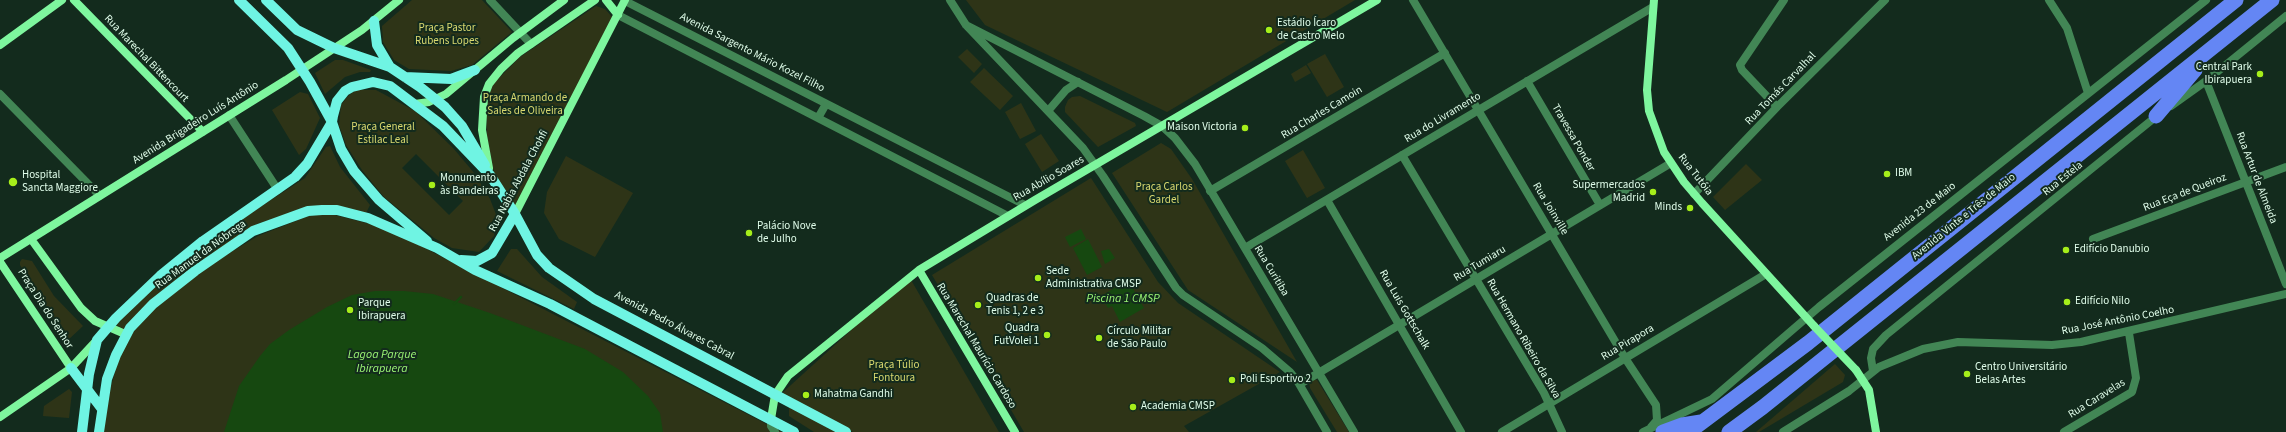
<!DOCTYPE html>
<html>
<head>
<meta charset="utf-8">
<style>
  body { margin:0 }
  canvas { display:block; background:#132b1d }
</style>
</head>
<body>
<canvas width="2286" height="432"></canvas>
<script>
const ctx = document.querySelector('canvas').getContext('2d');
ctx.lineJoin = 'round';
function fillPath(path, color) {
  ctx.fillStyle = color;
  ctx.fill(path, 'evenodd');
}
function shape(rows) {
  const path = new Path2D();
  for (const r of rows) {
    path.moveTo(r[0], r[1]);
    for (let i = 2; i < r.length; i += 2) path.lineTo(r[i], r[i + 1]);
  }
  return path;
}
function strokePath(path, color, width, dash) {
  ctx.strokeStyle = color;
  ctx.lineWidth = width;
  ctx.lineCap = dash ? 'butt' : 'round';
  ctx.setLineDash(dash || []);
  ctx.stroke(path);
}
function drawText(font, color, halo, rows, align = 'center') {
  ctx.font = font + ' "Source Sans 3",sans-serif';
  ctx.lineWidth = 4;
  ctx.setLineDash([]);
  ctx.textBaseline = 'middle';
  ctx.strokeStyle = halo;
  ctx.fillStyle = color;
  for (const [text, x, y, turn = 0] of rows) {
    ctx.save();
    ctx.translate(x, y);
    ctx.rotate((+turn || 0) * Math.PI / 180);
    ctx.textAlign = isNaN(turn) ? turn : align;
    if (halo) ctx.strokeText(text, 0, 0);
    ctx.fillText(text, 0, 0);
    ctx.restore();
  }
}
fillPath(shape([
  [412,0,482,0,512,32,472,65,451,71,409,69,394,60,383,42,382,26],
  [966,0,1355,0,1167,112,985,25],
  [596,6,605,9,613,18,515,206,494,173,487,136,486,100,491,86,520,57],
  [967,49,982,64,974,73,958,57],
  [1325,54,1344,87,1327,97,1307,64],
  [335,60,343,60,371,70,370,72,360,72,345,77,325,94,315,73],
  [1306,65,1311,73,1295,82,1291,74],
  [984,68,1013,96,1000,110,970,82],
  [356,90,376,90,415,111,453,148,475,174,490,199,497,217,494,236,479,252,452,248,434,238,384,197,362,170,346,145,339,125,341,105,348,96],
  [416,154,463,201,449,215,402,168],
  [300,92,308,94,320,118,306,149,299,155,272,110],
  [1080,96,1135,123,1136,126,1098,147,1065,112,1065,107,1068,100,1072,97],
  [1021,103,1036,131,1020,139,1005,112],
  [1041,134,1059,161,1042,172,1025,144],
  [1161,143,1171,149,1192,179,1297,362,1188,290,1112,173],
  [330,146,340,167,370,205,366,213,310,207,257,224,125,330,115,324,175,268,243,218,305,178,326,147],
  [1303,150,1325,188,1307,198,1285,161],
  [566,156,633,193,595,257,559,239,544,213,547,192],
  [1746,164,1762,180,1725,210,1713,197],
  [1091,178,1158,282,1178,303,1280,372,1184,426,1189,432,1024,432,932,275],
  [331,214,374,225,413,242,782,432,103,432,111,386,120,355,134,328,172,292,221,258,258,236,311,215],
  [511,249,517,249,542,277,577,302,574,309,497,271],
  [22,259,32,261,54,296,83,326,67,341,57,328,20,265,20,262],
  [911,280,999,432,853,432,780,395,870,313],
  [1835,364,1845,375,1843,382,1759,432,1756,432],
  [1313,379,1317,380,1349,432,1337,432,1310,388,1309,382],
  [69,389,72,392,69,418,43,416,44,406],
  [789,407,839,432,814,432,789,416]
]), '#2e3417');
fillPath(shape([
  [1081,229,1086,239,1070,247,1065,237],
  [1088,239,1102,267,1087,275,1073,248],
  [1109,249,1115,258,1105,264,1101,251],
  [1128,280,1144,308,1120,322,1112,306,1108,308,1101,296],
  [375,291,404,291,433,294,490,313,585,349,623,372,648,396,660,413,663,432,224,432,239,386,260,356,270,344,289,330,327,307,352,295]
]), '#164810');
strokePath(shape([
  [454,304,461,297]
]), '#164810', 2.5);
strokePath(shape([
  [490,0,531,44],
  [950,0,966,25,1083,148,1103,176,1176,288,1183,295,1262,348,1290,372,1298,382,1327,432],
  [1413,0,1625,358,1656,405,1657,420,1651,427],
  [2049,0,2067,28,2088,93],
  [625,1,1025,205],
  [618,15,1008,216],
  [966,25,1144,116,1162,126,1175,138,1195,164,1354,432],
  [1527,81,1600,205],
  [2206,81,2286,284],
  [0,94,100,196],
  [2171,106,2206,81,2286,16],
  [1777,107,1742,70,1740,65,1784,0],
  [1048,111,1066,90,1078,82],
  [229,115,278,190],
  [818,118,826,104],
  [1402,155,1544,393,1562,432],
  [1210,191,1445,53],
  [1694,194,1777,107,1885,0],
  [1327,200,1461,432],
  [2093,239,2286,167],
  [1245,248,1653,7],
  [1873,371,1871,358,1873,349,1886,335,2158,115],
  [1300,384,1671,163],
  [771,419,771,426,775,432],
  [1502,432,1766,274],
  [1643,432,1712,399,1819,307,2206,0],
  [1783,432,1849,391,1879,367,1923,349,1958,342,2052,345,2081,342,2286,294],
  [2064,432,2132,392,2136,378,2129,333]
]), '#428655', 8);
strokePath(shape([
  [74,0,203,132],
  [606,0,618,15],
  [1654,0,1647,90,1649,111,1664,152,1684,182,1702,203,1814,326],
  [0,45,62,0],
  [415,104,429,102,446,94,513,38,564,0],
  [489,168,482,130,484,97,489,84,501,69,518,53,595,0],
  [515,214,625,0],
  [31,239,81,308,95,321,125,334],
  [0,258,286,80,362,30,399,0],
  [0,262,71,368],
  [919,270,1015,432],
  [1856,370,1869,390,1876,432],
  [0,417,71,368,97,340],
  [771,419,775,395,788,376,919,270,1035,200,1377,0]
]), '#7ef69e', 8);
strokePath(shape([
  [239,0,288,48,310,82,332,122],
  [266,0,297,30,334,48,390,67,420,87,445,107,462,126,485,165],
  [374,21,377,45,390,67],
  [405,77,451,79,475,70],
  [427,241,379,200,354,171,341,149,332,122,333,116,337,101,345,91,352,87,373,82,390,86,443,126,490,175,515,214,537,255,549,268,594,299,846,432],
  [461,260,477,261,492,253,515,214],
  [71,368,102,409],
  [82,432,89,374,97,340,116,318,160,276,203,241,295,177,307,164,332,122],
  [99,432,107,379,116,355,130,328,153,304,195,271,253,231,308,211,322,210,337,210,368,218,437,248,475,270,550,304,794,432]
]), '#6ff4e3', 10);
strokePath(shape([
  [2156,116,2195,70],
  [1663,432,1682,425,1701,422],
  [1689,432,1808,343,2236,0],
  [1729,432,1763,407,2272,0]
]), '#6486f4', 15);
strokePath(shape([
  [1814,326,1856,370]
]), '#7ef69e', 8);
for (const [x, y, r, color] of [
  [1269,30,4,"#a6ee1a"],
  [2260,74,4,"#a6ee1a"],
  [1245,128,4,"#a6ee1a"],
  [1887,174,4,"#a6ee1a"],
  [13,182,5,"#a6ee1a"],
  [432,185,4,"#a6ee1a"],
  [1653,192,4,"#a6ee1a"],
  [1690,208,4,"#a6ee1a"],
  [749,233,4,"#a6ee1a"],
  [2066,250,4,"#a6ee1a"],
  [1038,278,4,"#a6ee1a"],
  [2067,302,4,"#a6ee1a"],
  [978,305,4,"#a6ee1a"],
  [350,310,4,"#a6ee1a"],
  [1047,335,4,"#a6ee1a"],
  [1099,338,4,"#a6ee1a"],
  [1967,374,4,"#a6ee1a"],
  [1232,380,4,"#a6ee1a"],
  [806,395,4,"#a6ee1a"],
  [1133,407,4,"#a6ee1a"]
]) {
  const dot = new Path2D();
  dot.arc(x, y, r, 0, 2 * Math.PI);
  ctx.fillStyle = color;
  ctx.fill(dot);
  strokePath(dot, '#132b1d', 1.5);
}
drawText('11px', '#e0fdea', '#132b1d', [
  ["Estádio Ícaro",1277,24],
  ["de Castro Melo",1277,37],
  ["Central Park",2252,68,"right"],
  ["Ibirapuera",2252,81,"right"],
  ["Maison Victoria",1237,128,"right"],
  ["IBM",1895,174],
  ["Hospital",22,176],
  ["Sancta Maggiore",22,189],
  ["Monumento",440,179],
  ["às Bandeiras",440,192],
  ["Supermercados",1645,186,"right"],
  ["Madrid",1645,199,"right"],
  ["Minds",1682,208,"right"],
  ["Palácio Nove",757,227],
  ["de Julho",757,240],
  ["Edifício Danubio",2074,250],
  ["Sede",1046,272],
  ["Administrativa CMSP",1046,285],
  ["Quadras de",986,299],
  ["Tenis 1, 2 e 3",986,312],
  ["Edifício Nilo",2075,302],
  ["Parque",358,304],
  ["Ibirapuera",358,317],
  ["Quadra",1039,329,"right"],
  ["FutVolei 1",1039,342,"right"],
  ["Círculo Militar",1107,332],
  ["de São Paulo",1107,345],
  ["Centro Universitário",1975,368],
  ["Belas Artes",1975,381],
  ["Poli Esportivo 2",1240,380],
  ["Mahatma Gandhi",814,395],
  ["Academia CMSP",1141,407]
], 'left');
drawText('11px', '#d9d86f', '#132b1d', [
  ["Praça Pastor",447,29],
  ["Rubens Lopes",447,42],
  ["Praça Armando de",525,99],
  ["Sales de Oliveira",525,112],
  ["Praça General",383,128],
  ["Estilac Leal",383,141],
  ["Praça Carlos",1164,188],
  ["Gardel",1164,201],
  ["Praça Túlio",894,366],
  ["Fontoura",894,379]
]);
drawText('11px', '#e0fdea', '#132b1d', [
  ["Avenida Sargento Mário Kozel Filho",752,53,27],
  ["Rua Marechal Bittencourt",146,59,46],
  ["Rua Tomás Carvalhal",1781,89,-46],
  ["Rua Charles Camoin",1322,113,-31],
  ["Rua do Livramento",1443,118,-31],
  ["Avenida Brigadeiro Luís Antônio",196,123,-32],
  ["Travessa Ponder",1573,138,60],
  ["Rua Tutóia",1695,175,52],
  ["Rua Artur de Almeida",2256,178,69],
  ["Rua Abílio Soares",1049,179,-30],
  ["Rua Estela",2063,179,-39],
  ["Rua Nabia Abdala Chohfi",519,181,-62],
  ["Rua Eça de Queiroz",2185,193,-21],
  ["Rua Joinville",1550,209,59],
  ["Avenida 23 de Maio",1920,212,-38],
  ["Avenida Vinte e Três de Maio",1964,217,-39],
  ["Rua Manuel da Nóbrega",201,255,-36],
  ["Rua Tumiaru",1480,264,-31],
  ["Rua Curitiba",1271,271,59],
  ["Praça Dia do Senhor",45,309,57],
  ["Rua Luis Gottschalk",1404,310,60],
  ["Rua José Antônio Coelho",2118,321,-11],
  ["Avenida Pedro Álvares Cabral",674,326,28],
  ["Rua Hermano Ribeiro da Silva",1523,339,60],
  ["Rua Pirapora",1628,343,-31],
  ["Rua Marechal Maurício Cardoso",976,346,59],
  ["Rua Caravelas",2097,399,-32]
]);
drawText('italic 12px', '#9bf575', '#132b1d', [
  ["Piscina 1 CMSP",1123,299],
  ["Lagoa Parque",382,355],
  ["Ibirapuera",382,369]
]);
</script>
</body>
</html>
